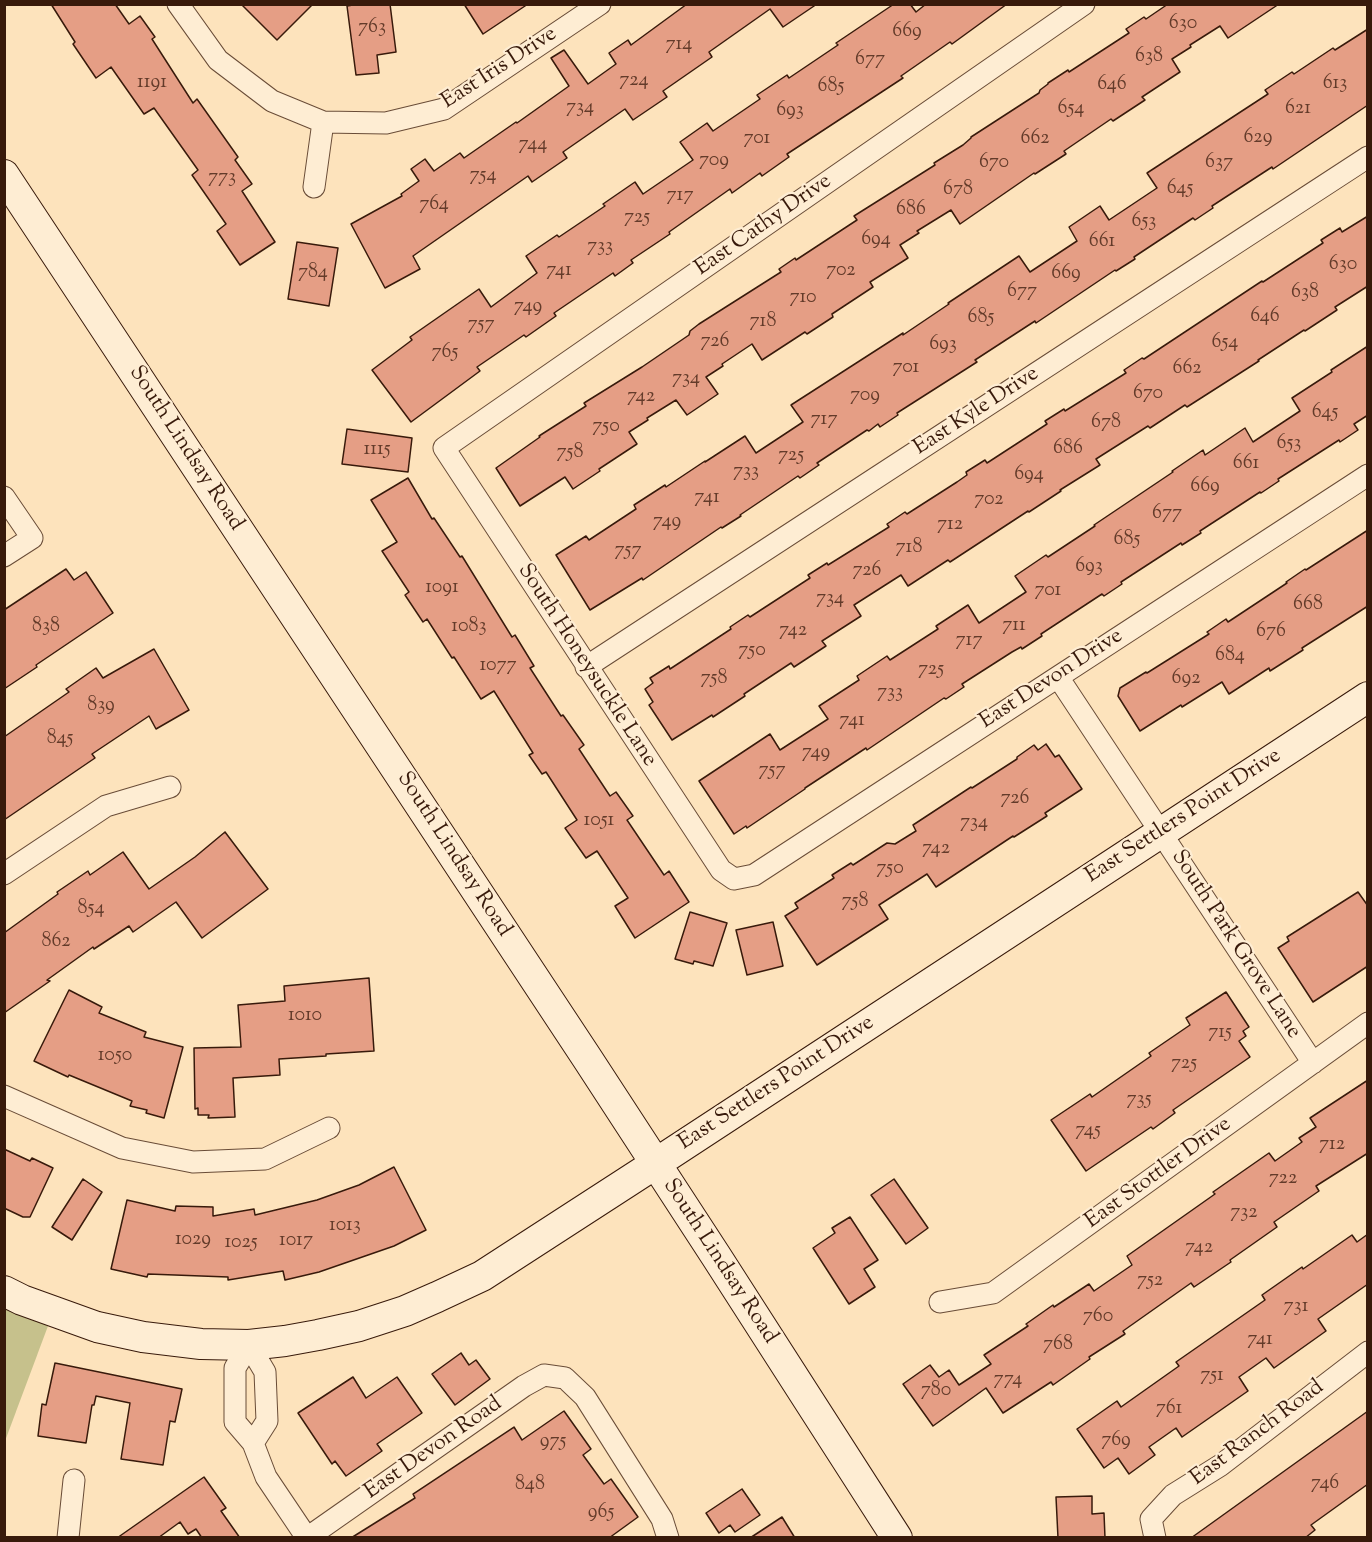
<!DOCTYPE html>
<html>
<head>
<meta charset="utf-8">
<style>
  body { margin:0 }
  #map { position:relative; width:1372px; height:1542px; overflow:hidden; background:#fde3bc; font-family:"Sorts Mill Goudy",serif }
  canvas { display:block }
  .frame { position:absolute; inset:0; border:6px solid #381a0b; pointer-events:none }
</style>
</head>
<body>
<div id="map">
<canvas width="1372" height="1542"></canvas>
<div class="frame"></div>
</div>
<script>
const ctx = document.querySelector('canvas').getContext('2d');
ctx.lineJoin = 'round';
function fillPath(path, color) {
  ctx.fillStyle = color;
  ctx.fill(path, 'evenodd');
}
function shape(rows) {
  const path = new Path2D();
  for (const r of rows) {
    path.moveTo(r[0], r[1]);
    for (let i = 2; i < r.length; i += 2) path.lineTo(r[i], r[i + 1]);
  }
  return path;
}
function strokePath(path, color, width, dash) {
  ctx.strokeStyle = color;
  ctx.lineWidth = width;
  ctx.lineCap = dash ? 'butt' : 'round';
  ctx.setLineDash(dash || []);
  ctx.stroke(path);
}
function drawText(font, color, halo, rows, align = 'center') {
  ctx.font = font + ' "Sorts Mill Goudy",serif';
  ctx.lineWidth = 4.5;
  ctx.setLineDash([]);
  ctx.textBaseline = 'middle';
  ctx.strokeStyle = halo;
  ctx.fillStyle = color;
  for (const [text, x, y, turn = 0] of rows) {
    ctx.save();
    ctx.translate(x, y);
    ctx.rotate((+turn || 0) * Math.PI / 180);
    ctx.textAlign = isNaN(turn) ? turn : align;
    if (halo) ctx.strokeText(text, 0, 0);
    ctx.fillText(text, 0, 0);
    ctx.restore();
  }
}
fillPath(shape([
  [5,1307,48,1326,5,1441]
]), '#c6c18c');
const building = shape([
  [51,4,115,4,129,24,140,16,155,37,152,39,193,103,197,99,238,157,235,160,252,184,242,191,275,242,240,265,217,231,226,224,192,175,198,170,154,108,144,114,111,67,96,78,73,44,75,42,51,4],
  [241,4,313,4,277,40,241,4],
  [359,4,390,4,396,52,377,55,379,73,356,75,347,6,359,4],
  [464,4,528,4,483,34,464,4],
  [687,4,817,4,783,27,770,9,709,52,712,57,663,91,667,97,633,120,625,109,563,152,567,158,532,182,528,176,413,256,420,269,385,288,351,224,402,196,401,194,419,181,411,169,425,159,434,171,460,153,464,158,516,122,517,123,569,86,551,58,564,50,588,84,616,64,609,53,628,40,631,45,687,4],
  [894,4,910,4,916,12,926,4,1007,4,952,44,950,42,901,76,903,78,787,154,789,157,762,176,760,173,732,193,730,189,669,232,670,234,631,260,633,263,615,276,613,273,554,313,556,316,526,337,524,335,477,367,480,371,411,422,372,370,412,340,410,337,479,289,491,307,537,273,526,256,557,235,559,237,605,206,603,204,635,182,643,194,693,160,680,142,707,123,713,131,760,99,757,95,787,75,789,78,838,45,836,43,894,4],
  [1168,4,1279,4,1228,38,1220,26,1190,45,1191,47,1172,59,1180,72,1142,97,1145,100,1113,121,1111,119,1064,151,1066,154,1035,174,1034,173,960,224,951,210,917,231,919,233,900,245,908,258,870,282,873,287,832,314,833,317,807,334,805,332,762,360,752,344,722,364,723,366,706,377,718,394,687,415,676,400,647,418,648,420,629,432,637,444,599,469,600,471,573,489,565,477,520,506,496,468,540,437,539,436,586,406,584,403,642,367,689,335,690,331,699,324,781,272,779,269,795,258,796,260,857,220,854,216,935,165,934,163,963,145,971,138,971,137,1039,93,1040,90,1048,84,1048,83,1068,70,1069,72,1129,33,1126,29,1144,17,1146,19,1168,4],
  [1368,29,1368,105,1273,169,1272,167,1212,206,1213,208,1195,220,1193,218,1134,257,1135,259,1116,271,1115,270,1036,323,1035,321,975,360,977,362,897,413,898,415,880,427,878,424,869,431,867,430,817,463,819,465,800,478,798,476,740,515,741,516,722,528,721,527,643,580,642,578,590,610,556,555,586,536,589,540,636,509,634,505,665,485,666,487,705,461,705,462,745,436,756,453,803,422,791,405,903,333,903,335,949,304,948,303,1019,256,1030,272,1077,241,1069,227,1100,206,1109,220,1157,188,1147,173,1268,94,1265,90,1292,72,1294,74,1333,48,1335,50,1368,29],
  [1368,216,1368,286,1335,307,1337,310,1305,331,1304,330,1258,360,1259,361,1187,407,1185,405,1150,428,1148,426,1096,459,1100,465,1060,490,1061,491,1029,512,1028,511,950,562,948,560,908,586,901,575,854,605,861,616,822,641,826,646,794,667,791,663,744,694,745,696,713,717,712,715,672,740,649,705,653,702,645,689,653,683,650,678,669,666,670,669,731,629,730,627,748,615,750,617,810,578,808,575,827,563,828,565,889,527,887,524,905,512,907,514,957,482,967,475,966,472,985,460,987,463,1047,424,1045,421,1064,409,1065,411,1126,373,1124,370,1142,358,1144,359,1262,281,1263,282,1323,243,1321,240,1340,228,1342,232,1368,216],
  [297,242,338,248,329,306,288,299,297,242],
  [1368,346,1368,415,1354,424,1358,430,1340,442,1339,440,1278,479,1279,481,1261,493,1260,492,1200,531,1201,533,1182,545,1181,543,1121,582,1122,584,1104,596,1102,594,1041,634,1042,636,1022,649,1021,647,1012,652,962,684,964,687,946,699,944,698,867,750,866,748,805,788,805,789,747,828,746,826,734,834,699,781,770,734,780,750,828,719,819,706,859,680,857,676,887,656,890,660,938,629,936,626,968,605,979,623,1026,592,1015,576,1046,555,1048,557,1095,526,1094,525,1173,472,1172,471,1203,450,1205,455,1245,428,1253,442,1300,411,1292,398,1332,372,1331,370,1368,346],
  [347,429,412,438,408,472,342,464,347,429],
  [408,478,432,519,434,518,460,557,462,556,512,637,515,635,534,666,530,668,561,716,563,715,584,745,579,749,610,796,616,792,633,816,627,820,664,875,669,871,689,902,635,938,615,906,628,898,597,851,586,858,565,828,577,820,546,772,542,774,529,755,533,753,494,691,481,699,454,657,452,658,427,619,423,622,405,595,409,592,382,551,397,542,371,500,408,478],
  [1368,530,1368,606,1302,648,1303,650,1270,671,1269,668,1229,694,1222,682,1182,707,1181,705,1140,731,1118,696,1120,688,1146,672,1147,673,1209,634,1207,632,1226,619,1228,622,1287,583,1286,582,1305,569,1306,570,1368,530],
  [66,569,74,580,86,572,113,613,36,665,37,667,4,689,4,610,66,569],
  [154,649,189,710,156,729,149,716,92,754,95,758,4,820,4,737,69,692,66,689,96,668,103,678,154,649],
  [1046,744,1055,757,1059,755,1082,789,1045,813,1047,816,1014,837,1013,836,936,887,927,874,879,905,888,919,817,965,785,916,798,908,795,903,834,878,832,875,851,863,853,865,887,843,895,844,916,831,913,825,971,787,972,788,1017,759,1017,757,1034,745,1038,750,1046,744],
  [225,832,268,889,202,938,176,902,133,932,129,926,94,949,93,947,47,980,50,981,4,1013,4,933,58,894,57,892,88,871,90,875,123,852,149,889,195,857,225,832],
  [1358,892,1368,906,1368,966,1313,1002,1278,948,1289,941,1287,937,1358,892],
  [690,912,727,923,713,966,694,961,693,964,675,959,690,912],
  [773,922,783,966,747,975,736,930,773,922],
  [369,978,374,1051,326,1054,326,1056,279,1059,280,1075,233,1078,235,1117,208,1118,209,1115,198,1115,198,1108,195,1109,194,1048,241,1047,238,1005,285,1001,284,986,369,978],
  [69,990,102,1007,99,1013,146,1032,144,1037,183,1047,164,1118,146,1113,147,1110,130,1106,132,1101,69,1075,68,1077,34,1061,69,990],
  [1226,992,1249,1027,1243,1031,1246,1036,1239,1041,1250,1057,1173,1110,1175,1113,1153,1129,1151,1127,1086,1171,1051,1120,1090,1094,1092,1097,1151,1056,1149,1053,1190,1025,1186,1018,1226,992],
  [1368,1080,1368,1153,1316,1186,1319,1191,1274,1222,1277,1227,1230,1260,1231,1262,1194,1287,1191,1283,1123,1331,1125,1334,1089,1357,1090,1359,1053,1385,1051,1382,1003,1413,986,1388,933,1426,903,1384,930,1365,939,1377,949,1370,959,1385,991,1364,984,1355,1028,1326,1026,1324,1053,1305,1054,1307,1089,1284,1094,1291,1132,1265,1127,1256,1215,1194,1213,1192,1269,1153,1275,1161,1302,1142,1299,1138,1316,1127,1310,1118,1368,1080],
  [4,1149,30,1161,32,1158,53,1168,30,1217,23,1217,4,1208,4,1149],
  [394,1167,426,1230,394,1246,319,1272,285,1280,283,1271,228,1280,228,1277,148,1274,147,1277,111,1269,127,1200,175,1211,176,1206,213,1207,213,1216,254,1209,255,1215,317,1200,359,1185,394,1167],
  [83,1179,102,1192,72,1240,52,1227,83,1179],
  [894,1179,928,1228,906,1244,871,1195,894,1179],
  [850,1217,878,1260,864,1269,875,1287,849,1304,813,1248,835,1233,832,1228,850,1217],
  [1368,1234,1368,1284,1318,1319,1326,1331,1274,1368,1266,1358,1239,1377,1248,1391,1182,1437,1176,1428,1149,1447,1155,1455,1129,1474,1118,1458,1104,1468,1077,1429,1117,1401,1121,1407,1179,1366,1176,1362,1265,1300,1262,1295,1302,1267,1303,1269,1352,1235,1357,1242,1368,1234],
  [461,1353,469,1365,476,1360,490,1379,455,1405,432,1374,461,1353],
  [55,1363,182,1389,175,1422,170,1421,163,1465,121,1459,130,1403,96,1396,94,1405,92,1405,86,1443,38,1436,42,1404,46,1405,55,1363],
  [353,1377,366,1398,397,1377,422,1413,377,1444,382,1451,346,1476,335,1461,332,1464,298,1413,353,1377],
  [564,1411,591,1449,583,1455,604,1484,611,1479,638,1517,609,1538,351,1538,415,1498,413,1494,514,1427,522,1440,564,1411],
  [1368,1411,1368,1484,1311,1525,1315,1530,1305,1538,1191,1538,1368,1411],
  [204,1477,226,1508,221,1511,240,1538,202,1538,196,1529,188,1534,180,1522,158,1538,117,1538,204,1477],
  [742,1489,760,1515,735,1532,730,1525,719,1533,706,1513,742,1489],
  [1092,1496,1092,1514,1104,1513,1105,1538,1058,1538,1056,1497,1092,1496],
  [782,1517,795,1538,750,1538,782,1517]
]);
fillPath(building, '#e59e85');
strokePath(building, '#381a0b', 1.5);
const street = shape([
  [178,4,218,60,272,101,323,122,386,123,444,109,600,4],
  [1084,4,444,448,721,870,734,879,754,875,1368,475],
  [314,187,323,122],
  [4,497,32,538,4,556],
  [586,667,1368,157],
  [1058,677,1313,1063],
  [4,874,106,806,170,787],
  [4,1096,122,1148,193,1162,265,1159,329,1128],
  [940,1302,993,1293,1368,1023],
  [253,1443,267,1421,265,1372,249,1345,235,1368,235,1422,253,1443,266,1477,307,1538],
  [68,1538,74,1480],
  [307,1538,524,1386,544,1375,565,1378,585,1397,662,1519,668,1538],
  [1155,1538,1151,1519,1173,1495,1221,1465,1368,1352]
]);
const secondary = shape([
  [4,175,587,1058,716,1256,897,1538],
  [4,1291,22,1300,97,1327,143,1337,201,1344,249,1345,285,1341,318,1335,359,1326,405,1311,437,1297,482,1276,655,1164,1368,697]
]);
strokePath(street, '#694c37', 23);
strokePath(secondary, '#381a0b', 32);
strokePath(street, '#feedd3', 21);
strokePath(secondary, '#feedd3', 30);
drawText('20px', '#633b2a', null, [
  ["630",1183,25],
  ["763",372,29],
  ["669",907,33],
  ["714",679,46],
  ["638",1149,58],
  ["677",870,61],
  ["724",634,82],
  ["1191",152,84],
  ["613",1335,85],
  ["646",1112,86],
  ["685",831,88],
  ["734",580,109],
  ["654",1071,110],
  ["621",1298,110],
  ["693",790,112],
  ["629",1258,139],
  ["701",757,140],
  ["662",1035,140],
  ["744",533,146],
  ["709",714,162],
  ["670",994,164],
  ["637",1219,164],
  ["754",483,177],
  ["773",222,179],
  ["645",1180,190],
  ["678",958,191],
  ["717",680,197],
  ["764",434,206],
  ["686",911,211],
  ["725",637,219],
  ["653",1144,223],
  ["694",876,241],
  ["661",1102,243],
  ["733",600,248],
  ["630",1343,266],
  ["741",559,272],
  ["702",841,272],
  ["784",313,274],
  ["669",1066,275],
  ["677",1022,293],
  ["638",1305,294],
  ["710",803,299],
  ["749",528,308],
  ["646",1265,318],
  ["685",981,319],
  ["718",763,323],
  ["757",481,326],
  ["726",715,343],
  ["654",1225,344],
  ["693",943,346],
  ["765",445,354],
  ["701",906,369],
  ["662",1187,370],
  ["734",686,380],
  ["670",1148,395],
  ["709",865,397],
  ["742",641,398],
  ["645",1325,414],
  ["717",824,421],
  ["678",1106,424],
  ["750",606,428],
  ["653",1289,445],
  ["686",1068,450],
  ["1115",377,451],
  ["758",570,454],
  ["725",791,457],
  ["661",1246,465],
  ["733",746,473],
  ["694",1029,476],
  ["669",1205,488],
  ["741",707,499],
  ["702",989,501],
  ["677",1167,515],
  ["749",667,523],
  ["712",950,526],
  ["685",1127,541],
  ["718",909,549],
  ["757",628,552],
  ["693",1089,568],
  ["726",867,572],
  ["1091",442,589],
  ["701",1048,592],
  ["734",830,600],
  ["668",1308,606],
  ["711",1014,627],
  ["838",46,628],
  ["1083",469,628],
  ["742",793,632],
  ["676",1271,633],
  ["717",969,642],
  ["750",752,652],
  ["684",1230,657],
  ["1077",498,667],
  ["725",931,671],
  ["758",714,680],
  ["692",1186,680],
  ["733",890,694],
  ["839",101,707],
  ["741",852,722],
  ["845",60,740],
  ["749",816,754],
  ["757",772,772],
  ["726",1015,800],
  ["1051",599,822],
  ["734",974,824],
  ["742",936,850],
  ["750",890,870],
  ["758",855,903],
  ["854",91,910],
  ["862",56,943],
  ["1010",305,1017],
  ["715",1220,1034],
  ["1050",115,1057],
  ["725",1184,1065],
  ["735",1139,1101],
  ["745",1088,1132],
  ["712",1332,1146],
  ["722",1283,1180],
  ["732",1244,1214],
  ["1013",345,1227],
  ["1029",193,1241],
  ["1017",296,1242],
  ["1025",241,1244],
  ["742",1199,1249],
  ["752",1150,1282],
  ["731",1296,1308],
  ["760",1098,1318],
  ["741",1260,1341],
  ["768",1058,1346],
  ["751",1212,1377],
  ["774",1008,1381],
  ["780",936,1392],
  ["761",1169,1410],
  ["769",1116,1442],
  ["975",553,1443],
  ["746",1325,1485],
  ["848",530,1486],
  ["965",601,1514]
]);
drawText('22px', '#381a0b', '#feedd3', [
  ["East Iris Drive",500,69,-33],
  ["East Cathy Drive",764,226,-35],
  ["East Kyle Drive",977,412,-33],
  ["South Lindsay Road",185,449,57],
  ["South Honeysuckle Lane",586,666,57],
  ["East Devon Drive",1052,680,-33],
  ["East Settlers Point Drive",1184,817,-33],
  ["South Lindsay Road",453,855,57],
  ["South Park Grove Lane",1235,945,57],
  ["East Settlers Point Drive",777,1084,-33],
  ["East Stottler Drive",1159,1174,-36],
  ["South Lindsay Road",719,1262,57],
  ["East Ranch Road",1258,1434,-37],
  ["East Devon Road",434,1449,-35]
]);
</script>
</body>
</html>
